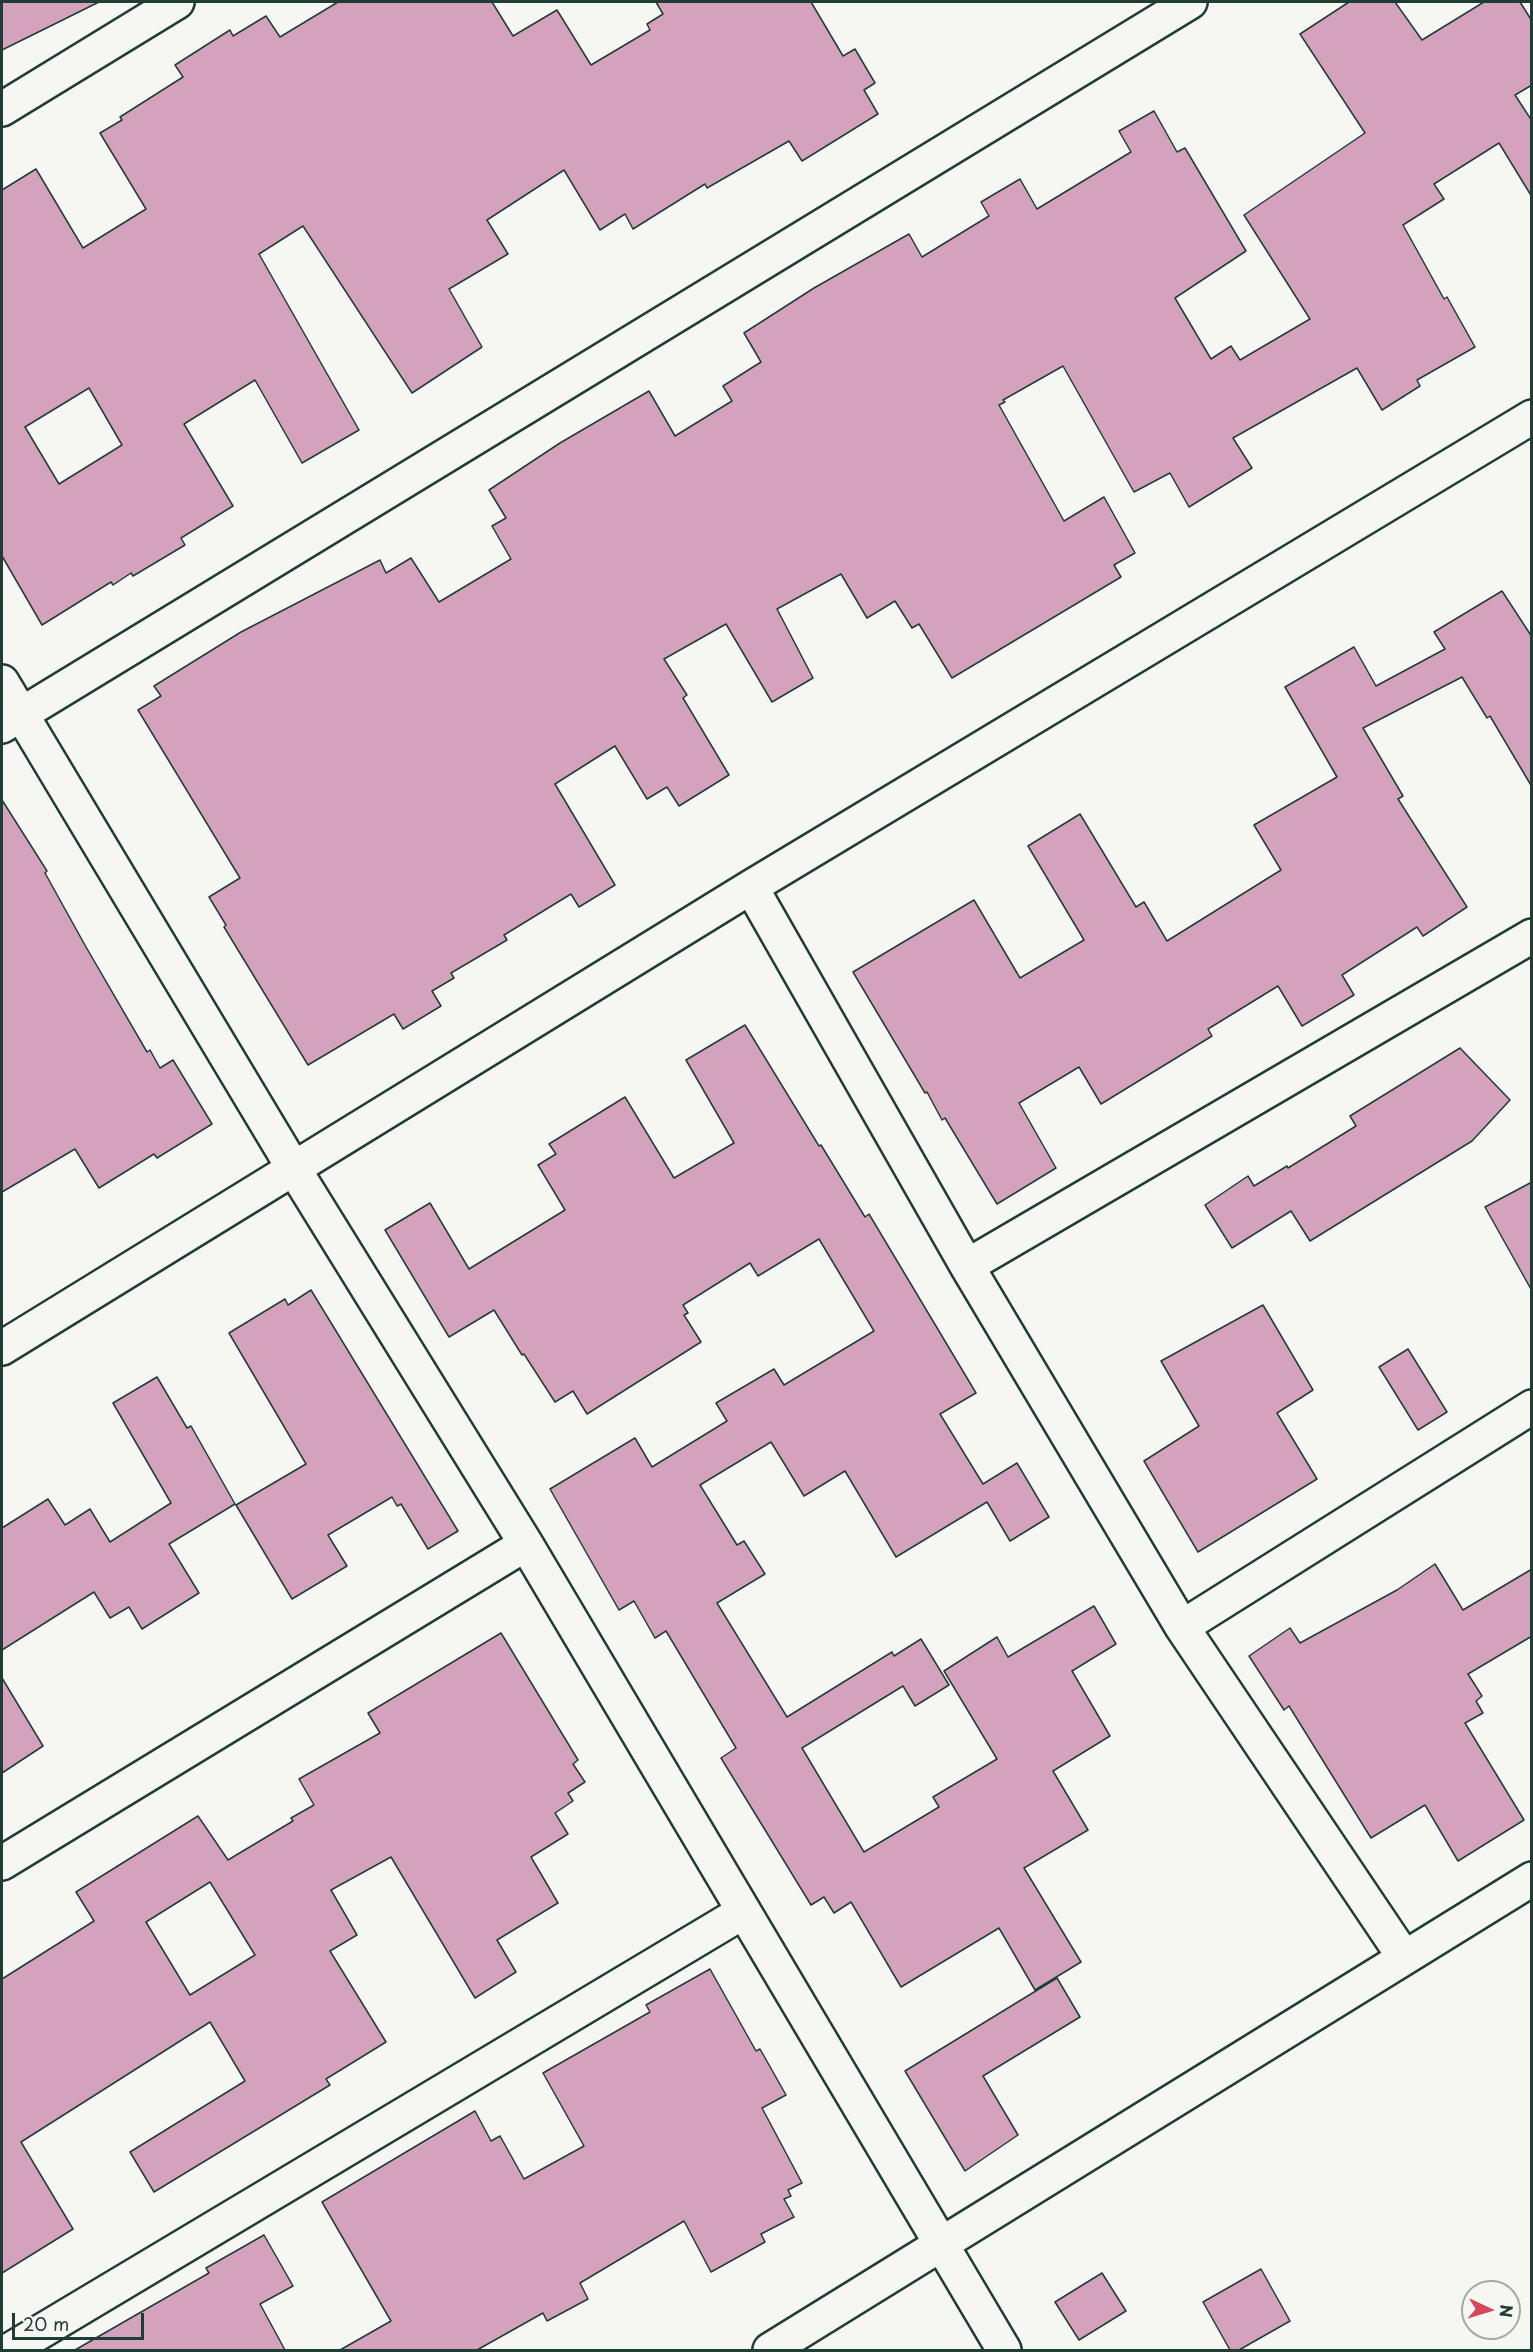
<!DOCTYPE html>
<html>
<head>
<meta charset="utf-8">
<style>
  body { margin:0 }
  #map { position:relative; width:1533px; height:2352px; overflow:hidden; background:#f6f6f2; font-family:"Playpen Sans",sans-serif }
  canvas { display:block }
  .frame { position:absolute; inset:0; border:3px solid #1f3d34; pointer-events:none }
  .north { position:absolute; left:1461px; top:2280px; width:60px; height:60px; box-sizing:border-box; background:#f6f6f2; border:2px solid #a0aca6; border-radius:50%; rotate:94deg; font-size:16px; font-weight:700; line-height:24px; text-align:center; color:#1f3d34 }
  .north::after { content:''; display:block; margin:auto; width:21px; height:27px; background:#d1495b; clip-path:polygon(50% 0,100% 100%,50% 72%,0 100%) }
  .scale { position:absolute; left:12px; top:2313px; width:132px; height:27px; box-sizing:border-box; border:3px solid #1f3d34; border-top:0; padding-left:8px; font-size:18px; line-height:21px; white-space:nowrap; color:#1f3d34; -webkit-text-stroke:4px #f6f6f2; paint-order:stroke }
</style>
</head>
<body>
<div id="map">
<canvas width="1533" height="2352"></canvas>
<div class="frame"></div>
<div class="north">N</div>
<div class="scale">20 m</div>
</div>
<script>
const ctx = document.querySelector('canvas').getContext('2d');
ctx.lineJoin = 'round';
function fillPath(path, color) {
  ctx.fillStyle = color;
  ctx.fill(path, 'evenodd');
}
function shape(rows) {
  const path = new Path2D();
  for (const r of rows) {
    path.moveTo(r[0], r[1]);
    for (let i = 2; i < r.length; i += 2) path.lineTo(r[i], r[i + 1]);
  }
  return path;
}
function strokePath(path, color, width, dash) {
  ctx.strokeStyle = color;
  ctx.lineWidth = width;
  ctx.lineCap = dash ? 'butt' : 'round';
  ctx.setLineDash(dash || []);
  ctx.stroke(path);
}
const building = shape([
  [2,2,99,2,2,50,2,2],
  [338,2,492,2,513,36,557,10,591,65,650,30,647,24,663,14,656,2,811,2,843,56,855,49,875,83,864,90,878,114,802,161,789,141,707,188,705,184,633,229,625,214,600,230,564,170,487,220,508,254,449,289,482,347,412,393,303,226,259,254,359,430,302,463,255,380,184,424,233,506,181,538,185,545,133,576,131,573,113,585,111,582,42,625,2,556,2,190,36,169,83,248,146,209,100,133,122,120,120,117,183,77,175,65,230,30,233,36,266,16,280,37,338,2],
  [89,388,122,445,59,484,25,427,89,388],
  [1349,2,1395,2,1422,40,1484,2,1520,2,1532,21,1532,85,1515,95,1532,121,1532,197,1499,143,1434,184,1444,199,1403,225,1444,299,1447,297,1475,347,1417,380,1420,386,1382,410,1357,368,1233,438,1252,468,1189,507,1170,473,1134,492,1063,366,1003,400,1005,402,999,405,1064,521,1104,497,1135,553,1114,565,1121,577,952,678,919,624,912,628,895,601,867,618,841,574,777,609,813,678,772,702,726,624,664,659,687,695,683,698,729,775,679,806,667,787,647,799,615,746,555,784,615,885,579,907,571,894,504,935,507,940,451,973,454,978,432,991,441,1006,403,1029,394,1014,308,1065,224,927,226,925,209,897,240,878,138,710,161,696,154,686,241,632,380,560,386,573,411,558,439,602,511,559,492,526,506,518,489,490,560,443,649,391,675,436,732,401,723,386,761,362,744,333,814,288,909,234,922,257,989,216,981,202,1020,179,1037,209,1131,152,1119,131,1154,111,1177,152,1185,148,1246,251,1175,298,1211,359,1231,346,1240,360,1310,319,1244,215,1365,133,1300,34,1349,2],
  [1502,591,1532,637,1532,787,1490,716,1487,718,1462,677,1363,728,1403,796,1398,799,1467,907,1423,936,1417,927,1342,975,1354,995,1302,1026,1278,986,1208,1029,1212,1036,1101,1104,1079,1067,1019,1103,1056,1168,997,1204,945,1118,942,1120,927,1092,925,1093,853,972,974,900,1020,978,1084,940,1028,846,1080,814,1136,907,1144,902,1167,941,1281,870,1254,825,1337,777,1285,687,1354,647,1376,686,1445,649,1434,632,1502,591],
  [2,800,47,871,45,873,86,947,147,1052,150,1050,160,1068,173,1060,212,1124,157,1158,154,1154,99,1188,75,1149,2,1192,2,800],
  [745,1025,819,1146,821,1145,865,1217,869,1214,976,1393,940,1414,983,1484,1017,1463,1049,1517,1010,1541,987,1502,896,1557,845,1471,804,1496,771,1442,700,1485,737,1545,744,1541,765,1574,717,1603,787,1717,892,1652,894,1656,921,1639,949,1685,915,1706,903,1686,802,1748,864,1852,939,1807,933,1797,997,1759,944,1671,997,1637,1008,1657,1094,1606,1116,1644,1072,1671,1110,1736,1053,1771,1088,1830,1024,1868,1081,1962,1035,1990,999,1928,901,1987,851,1902,834,1913,824,1897,811,1905,721,1758,736,1748,666,1631,655,1638,634,1601,619,1610,550,1489,635,1438,652,1467,727,1421,716,1403,774,1369,784,1385,874,1331,819,1239,758,1276,750,1263,683,1305,688,1313,684,1315,701,1342,587,1414,573,1391,555,1402,524,1354,522,1355,494,1310,449,1337,385,1230,430,1203,469,1269,565,1210,538,1165,556,1154,549,1144,625,1097,674,1178,734,1143,686,1060,745,1025],
  [1460,1048,1510,1100,1472,1141,1310,1241,1291,1211,1232,1248,1205,1205,1248,1176,1254,1186,1287,1166,1288,1168,1356,1126,1350,1116,1460,1048],
  [1532,1182,1532,1291,1485,1207,1532,1182],
  [311,1290,458,1531,428,1549,401,1504,397,1506,392,1497,328,1535,347,1566,292,1599,236,1505,306,1464,229,1333,285,1299,288,1305,311,1290],
  [1263,1305,1313,1390,1277,1413,1317,1479,1198,1552,1144,1461,1199,1426,1161,1361,1263,1305],
  [1408,1349,1447,1412,1418,1430,1379,1367,1408,1349],
  [157,1377,187,1428,191,1426,235,1504,169,1544,199,1593,142,1629,129,1607,110,1618,94,1592,2,1650,2,1528,48,1499,65,1525,90,1509,110,1542,171,1503,113,1403,157,1377],
  [1435,1564,1463,1610,1532,1569,1532,1636,1468,1674,1482,1696,1476,1701,1483,1713,1465,1723,1524,1820,1458,1861,1425,1805,1371,1838,1289,1706,1284,1710,1249,1656,1290,1628,1300,1643,1397,1590,1435,1564],
  [501,1633,578,1760,573,1764,585,1782,568,1793,573,1801,555,1813,568,1834,531,1857,558,1903,497,1940,516,1972,475,1998,391,1857,331,1890,357,1935,330,1951,386,2042,326,2079,330,2085,154,2192,130,2152,245,2081,210,2022,21,2142,73,2229,2,2273,2,1979,94,1921,76,1892,198,1816,228,1860,293,1821,291,1818,314,1805,299,1779,380,1733,368,1713,501,1633],
  [210,1882,255,1955,190,1995,146,1922,210,1882],
  [2,1678,43,1746,2,1773,2,1678],
  [710,1969,756,2051,760,2049,786,2095,762,2108,802,2183,788,2190,791,2196,784,2199,794,2217,761,2234,765,2242,711,2272,684,2221,580,2283,588,2299,547,2321,543,2313,477,2350,340,2350,391,2321,322,2202,475,2111,491,2141,500,2136,524,2179,584,2146,543,2073,650,2012,646,2005,710,1969],
  [1057,1978,1080,2017,983,2076,1018,2135,965,2171,905,2071,1057,1978],
  [264,2235,293,2286,260,2304,285,2350,75,2350,209,2273,206,2268,264,2235],
  [1261,2269,1290,2321,1239,2350,1230,2350,1203,2302,1261,2269],
  [1102,2273,1126,2311,1079,2340,1055,2302,1102,2273]
]);
fillPath(building, '#d5a2be');
strokePath(building, '#1f3d34', 1.5);
const minor = shape([
  [2,109,177,2],
  [2,682,294,1169,526,1544,1004,2350],
  [2,726,1190,2],
  [751,887,967,1266,1182,1627,1404,1957],
  [967,1266,1532,936],
  [2,1348,751,887,1532,417],
  [1182,1627,1532,1407],
  [2,1863,526,1544],
  [10,2350,743,1912],
  [770,2350,1532,1879]
]);
strokePath(minor, '#1f3d34', 38);
strokePath(minor, '#f6f6f2', 33);
</script>
</body>
</html>
